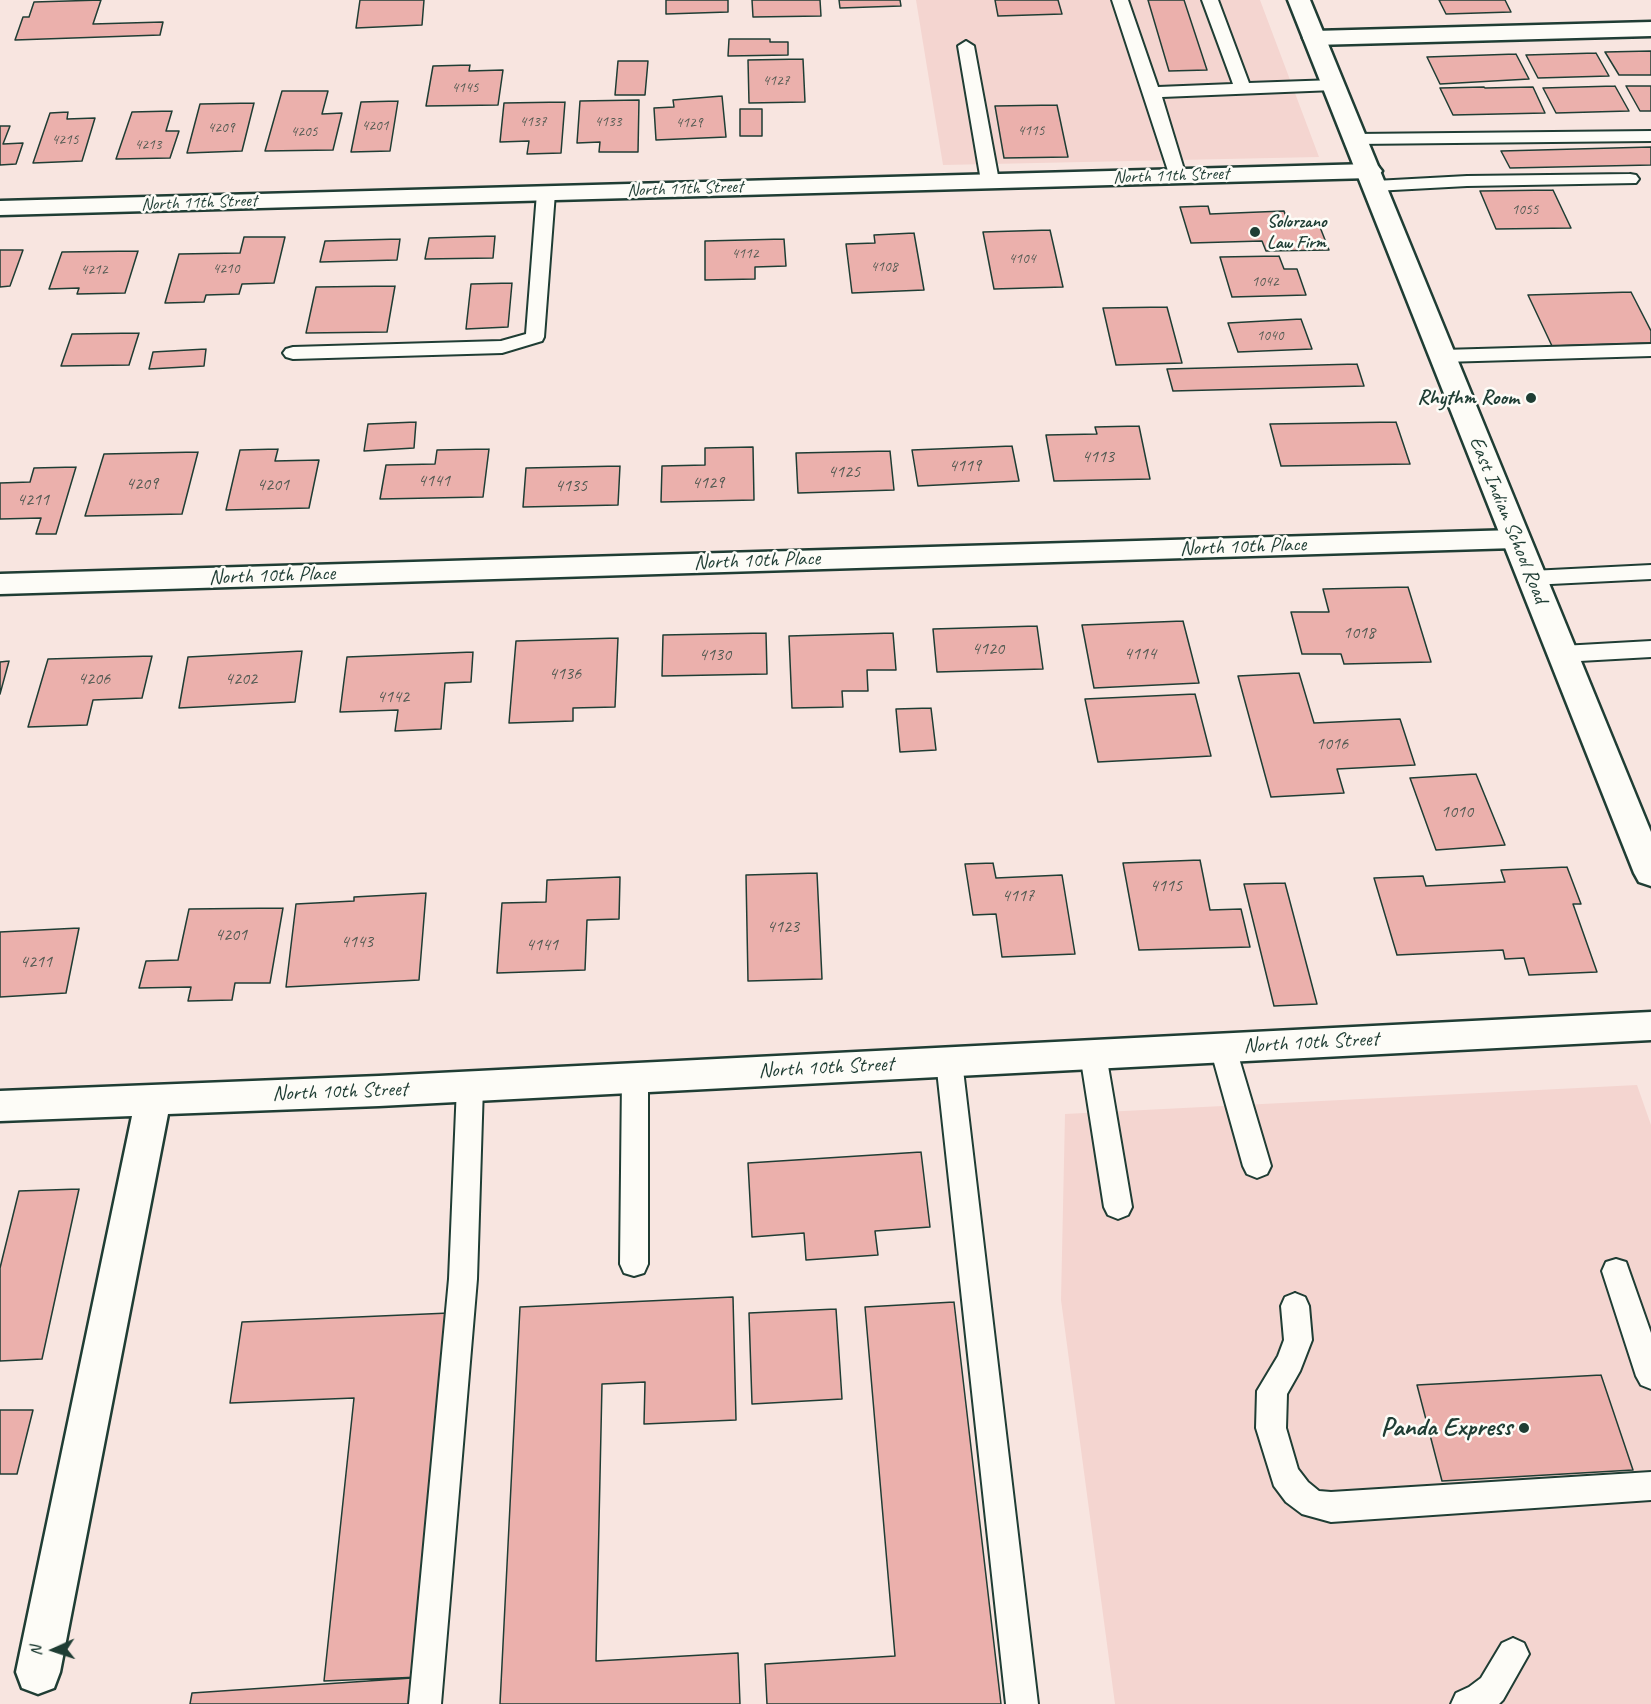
<!DOCTYPE html>
<html>
<head>
<meta charset="utf-8">
<style>
  body { margin:0 }
  #map { position:relative; width:1651px; height:1704px; overflow:hidden; background:#f8e5e0; font-family:Caveat,sans-serif }
  canvas { display:block }
  .north { position:absolute; left:24px; top:1620px; width:60px; height:60px; -webkit-text-stroke:4px #fdfcf7; paint-order:stroke; rotate:267deg; font-size:16px; font-weight:700; line-height:24px; text-align:center; color:#1f3d34 }
  .north::after { content:''; display:block; margin:auto; width:21px; height:27px; background:#1f3d34; clip-path:polygon(50% 0,100% 100%,50% 72%,0 100%) }
</style>
</head>
<body>
<div id="map">
<canvas width="1651" height="1704"></canvas>
<div class="north">N</div>
</div>
<script>
const ctx = document.querySelector('canvas').getContext('2d');
ctx.lineJoin = 'round';
function fillPath(path, color) {
  ctx.fillStyle = color;
  ctx.fill(path, 'evenodd');
}
function shape(rows) {
  const path = new Path2D();
  for (const r of rows) {
    path.moveTo(r[0], r[1]);
    for (let i = 2; i < r.length; i += 2) path.lineTo(r[i], r[i + 1]);
  }
  return path;
}
function strokePath(path, color, width, dash) {
  ctx.strokeStyle = color;
  ctx.lineWidth = width;
  ctx.lineCap = dash ? 'butt' : 'round';
  ctx.setLineDash(dash || []);
  ctx.stroke(path);
}
function drawText(font, color, halo, rows, align = 'center') {
  ctx.font = font + ' Caveat,sans-serif';
  ctx.lineWidth = 5;
  ctx.setLineDash([]);
  ctx.textBaseline = 'middle';
  ctx.strokeStyle = halo;
  ctx.fillStyle = color;
  for (const [text, x, y, turn = 0] of rows) {
    ctx.save();
    ctx.translate(x, y);
    ctx.rotate((+turn || 0) * Math.PI / 180);
    ctx.textAlign = isNaN(turn) ? turn : align;
    if (halo) ctx.strokeText(text, 0, 0);
    ctx.fillText(text, 0, 0);
    ctx.restore();
  }
}
fillPath(shape([
  [916,0,1260,0,1319,157,943,165],
  [1637,1085,1651,1125,1651,1704,1115,1704,1061,1300,1065,1114]
]), '#f4d5d0');
const building = shape([
  [101,0,93,24,163,22,160,35,15,40,23,17,29,17,34,2,101,0],
  [360,0,424,0,422,25,356,28,360,0],
  [666,0,728,0,728,12,666,14,666,0],
  [752,0,820,0,821,16,753,17,752,0],
  [839,0,900,0,901,6,840,8,839,0],
  [995,0,1058,0,1062,14,998,16,995,0],
  [1148,0,1184,0,1207,70,1169,71,1148,0],
  [1439,0,1505,0,1511,12,1446,14,1439,0],
  [729,39,770,39,770,42,788,42,788,55,728,56,729,39],
  [1651,51,1651,75,1619,75,1605,52,1651,51],
  [1596,53,1609,76,1538,78,1526,55,1596,53],
  [1516,54,1529,79,1440,84,1427,57,1516,54],
  [803,59,805,102,749,103,748,60,803,59],
  [618,61,648,61,645,95,615,95,618,61],
  [470,65,469,71,503,70,498,105,426,106,433,66,470,65],
  [1615,86,1629,111,1556,113,1543,88,1615,86],
  [1626,86,1651,86,1651,111,1640,111,1626,86],
  [1484,87,1485,88,1533,87,1545,113,1453,115,1440,88,1484,87],
  [282,91,328,91,322,114,342,113,333,150,265,151,282,91],
  [722,96,726,137,656,140,654,108,674,107,673,100,722,96],
  [639,100,638,152,599,152,600,142,577,143,580,101,639,100],
  [398,101,390,151,351,152,361,102,398,101],
  [565,102,561,153,527,154,529,141,500,142,504,103,565,102],
  [254,103,242,151,187,153,200,104,254,103],
  [1057,105,1068,157,1004,158,995,106,1057,105],
  [740,109,762,109,762,136,740,136,740,109],
  [172,111,166,131,179,131,170,158,116,159,132,112,172,111],
  [68,112,67,119,95,118,82,161,33,163,50,113,68,112],
  [0,126,10,126,3,144,23,143,16,164,0,165,0,126],
  [1651,147,1651,165,1510,168,1501,151,1651,147],
  [1553,190,1571,228,1496,229,1480,191,1553,190],
  [1208,206,1210,214,1284,211,1288,223,1318,222,1329,250,1266,251,1262,241,1191,243,1180,207,1208,206],
  [1050,230,1063,287,994,289,983,232,1050,230],
  [914,233,924,290,852,293,846,244,875,243,874,235,914,233],
  [495,236,493,258,425,259,429,238,495,236],
  [244,237,285,237,274,283,242,284,239,294,206,295,204,302,165,303,179,254,240,253,244,237],
  [400,239,397,260,320,262,325,241,400,239],
  [784,239,786,266,755,267,755,279,705,280,705,241,784,239],
  [0,250,23,250,10,286,0,287,0,250],
  [138,251,125,293,77,294,79,288,49,289,62,252,138,251],
  [1279,256,1284,269,1297,269,1306,295,1232,297,1220,257,1279,256],
  [512,283,508,327,466,329,471,284,512,283],
  [395,286,387,332,306,333,316,287,395,286],
  [1631,292,1651,331,1651,343,1552,346,1528,295,1631,292],
  [1167,307,1182,363,1116,365,1103,308,1167,307],
  [1301,319,1312,349,1238,352,1228,323,1301,319],
  [139,333,129,365,61,366,72,334,139,333],
  [206,349,204,366,149,369,153,352,206,349],
  [1357,364,1364,386,1173,391,1167,369,1357,364],
  [416,422,414,448,364,451,368,424,416,422],
  [1396,422,1410,464,1281,466,1270,424,1396,422],
  [1139,426,1150,479,1054,481,1046,435,1097,434,1095,427,1139,426],
  [1012,446,1019,481,918,486,912,450,1012,446],
  [753,447,754,500,661,502,662,466,705,465,705,448,753,447],
  [278,449,275,461,319,460,309,508,226,510,240,450,278,449],
  [489,449,483,497,380,499,386,465,435,464,437,450,489,449],
  [890,451,894,490,798,493,796,453,890,451],
  [198,452,182,514,85,516,104,454,198,452],
  [620,466,618,505,523,507,526,468,620,466],
  [76,467,56,534,36,534,41,518,0,519,0,483,30,482,34,468,76,467],
  [1408,587,1431,662,1344,664,1341,654,1302,654,1291,612,1329,612,1323,589,1408,587],
  [1183,621,1199,683,1094,688,1082,625,1183,621],
  [1037,626,1043,669,937,672,933,629,1037,626],
  [766,633,767,674,662,676,663,635,766,633],
  [893,633,896,670,867,670,868,691,842,691,843,707,792,708,789,636,893,633],
  [618,638,615,707,573,708,573,721,509,723,516,641,618,638],
  [302,651,295,702,179,708,188,657,302,651],
  [473,652,471,682,445,683,441,729,395,731,398,710,340,712,347,657,473,652],
  [152,656,142,698,93,700,87,725,28,727,48,659,152,656],
  [9,661,0,694,0,662,9,661],
  [1299,673,1314,723,1400,719,1415,765,1337,769,1344,793,1271,797,1238,676,1299,673],
  [1195,694,1211,756,1098,762,1085,699,1195,694],
  [931,708,936,750,900,752,896,709,931,708],
  [1476,774,1505,845,1436,850,1410,778,1476,774],
  [1200,860,1210,910,1241,909,1250,947,1139,950,1123,863,1200,860],
  [993,863,996,878,1062,875,1075,954,1002,957,996,914,973,915,965,864,993,863],
  [1567,867,1581,904,1573,904,1597,972,1529,975,1524,958,1505,959,1503,950,1397,955,1374,878,1423,876,1426,886,1505,882,1501,870,1567,867],
  [817,873,822,979,748,981,746,875,817,873],
  [620,877,619,919,587,920,585,970,497,973,502,903,546,902,547,880,620,877],
  [1285,883,1317,1004,1274,1006,1244,884,1285,883],
  [426,893,419,980,286,987,296,904,354,901,354,897,426,893],
  [283,908,270,983,235,983,232,1000,188,1001,191,987,139,988,146,961,178,960,189,909,283,908],
  [79,928,66,993,0,997,0,932,79,928],
  [921,1152,930,1227,875,1231,878,1255,806,1260,804,1233,752,1237,748,1163,921,1152],
  [79,1189,42,1359,0,1361,0,1268,19,1191,79,1189],
  [733,1297,736,1420,644,1424,645,1382,602,1384,596,1661,738,1653,740,1704,500,1704,520,1307,733,1297],
  [954,1302,1001,1704,767,1704,765,1664,895,1656,865,1307,954,1302],
  [836,1309,842,1399,752,1404,749,1313,836,1309],
  [449,1313,420,1677,324,1681,354,1398,230,1403,242,1322,449,1313],
  [1601,1375,1633,1470,1442,1481,1417,1385,1601,1375],
  [0,1410,33,1410,17,1474,0,1474,0,1410],
  [412,1678,410,1704,190,1704,192,1693,412,1678]
]);
fillPath(building, '#ebb0ac');
strokePath(building, '#1f3d34', 1.5);
const service = shape([
  [1112,0,1128,0,1158,87,1233,84,1202,0,1218,0,1249,83,1334,80,1342,85,1334,90,1162,97,1186,176,1183,180,1171,180,1112,0],
  [966,41,974,46,999,181,996,185,990,186,984,185,981,181,958,46,966,41],
  [1651,131,1651,141,1356,144,1350,143,1348,139,1350,135,1356,134,1651,131],
  [1630,174,1636,175,1639,179,1636,183,1467,186,1375,191,1369,190,1366,186,1369,182,1375,181,1467,176,1630,174],
  [546,188,552,189,555,193,544,337,542,341,502,353,293,359,286,357,283,353,286,349,293,347,501,341,526,334,537,193,540,189,546,188],
  [1651,344,1651,356,1443,362,1436,360,1433,356,1436,352,1443,350,1651,344],
  [1651,565,1651,579,1531,585,1523,583,1520,578,1523,573,1531,571,1651,565],
  [1651,641,1651,657,1562,662,1554,659,1551,654,1554,649,1562,646,1651,641],
  [1223,1037,1232,1041,1236,1048,1271,1166,1267,1174,1257,1178,1247,1174,1243,1166,1210,1048,1214,1041,1223,1037],
  [1093,1043,1102,1046,1106,1054,1132,1207,1128,1215,1118,1219,1108,1215,1104,1207,1080,1054,1084,1046,1093,1043],
  [949,1050,958,1053,962,1061,1038,1704,1006,1704,936,1061,940,1053,949,1050],
  [635,1067,644,1070,648,1078,648,1264,644,1273,634,1276,624,1273,620,1264,622,1078,626,1070,635,1067],
  [470,1075,479,1078,483,1086,477,1279,441,1704,409,1704,449,1279,457,1086,461,1078,470,1075],
  [1616,1259,1626,1262,1651,1333,1651,1389,1641,1385,1636,1376,1602,1271,1606,1262,1616,1259],
  [1295,1293,1305,1297,1309,1306,1312,1340,1300,1371,1287,1394,1286,1428,1298,1469,1308,1482,1319,1491,1331,1492,1651,1472,1651,1500,1331,1522,1302,1514,1286,1502,1274,1486,1256,1428,1257,1391,1278,1356,1284,1340,1281,1306,1285,1297,1295,1293],
  [1513,1638,1524,1643,1529,1654,1503,1700,1499,1704,1451,1704,1456,1693,1469,1687,1481,1678,1502,1643,1513,1638]
]);
const minor = shape([
  [1651,22,1651,36,1314,45,1306,43,1303,38,1306,33,1314,31,1651,22],
  [1370,164,1378,166,1382,171,1378,176,1370,178,0,215,0,201,1370,164],
  [1515,530,1525,532,1529,539,1525,546,1515,548,0,594,0,574,1515,530],
  [1651,1012,1651,1040,379,1106,168,1114,60,1672,54,1688,38,1694,22,1688,16,1672,132,1116,0,1121,0,1091,379,1076,1651,1012]
]);
const secondary = shape([
  [1288,0,1310,0,1651,832,1651,886,1639,882,1634,873,1288,0]
]);
strokePath(service, '#1f3d34', 4);
strokePath(minor, '#1f3d34', 5);
strokePath(secondary, '#1f3d34', 5);
fillPath(service, '#fdfcf7');
fillPath(minor, '#fdfcf7');
fillPath(secondary, '#fdfcf7');
for (const [x, y, r, color] of [
  [1255,232,6,"#1f3d34"],
  [1531,398,6,"#1f3d34"],
  [1524,1428,6,"#1f3d34"]
]) {
  const dot = new Path2D();
  dot.arc(x, y, r, 0, 2 * Math.PI);
  ctx.fillStyle = color;
  ctx.fill(dot);
  strokePath(dot, '#fdfcf7', 2);
}
drawText('15px', '#525a52', null, [
  ["4127",776,81],
  ["4145",465,88],
  ["4137",533,122],
  ["4133",608,122],
  ["4129",689,123],
  ["4201",375,126],
  ["4209",221,128],
  ["4115",1031,131],
  ["4205",304,132],
  ["4215",65,140],
  ["4213",148,145],
  ["1055",1525,210],
  ["4112",745,254],
  ["4104",1022,259],
  ["4108",884,267],
  ["4210",226,269],
  ["4212",94,270],
  ["1042",1265,282],
  ["1040",1270,336]
]);
drawText('18px', '#1f3d34', '#fdfcf7', [
  ["North 11th Street",1171,176,-2],
  ["North 11th Street",685,189,-2],
  ["North 11th Street",199,203,-2]
]);
drawText('bold 18px', '#1f3d34', '#fdfcf7', [
  ["Solorzano",1267,222],
  ["Law Firm",1267,243]
], 'left');
drawText('18px', '#525a52', null, [
  ["4113",1098,457],
  ["4119",965,466],
  ["4125",844,472],
  ["4141",434,481],
  ["4129",708,483],
  ["4209",142,484],
  ["4201",273,485],
  ["4135",571,486],
  ["4211",33,500],
  ["1018",1359,633],
  ["4120",988,649],
  ["4114",1140,654],
  ["4130",715,655],
  ["4136",565,674],
  ["4206",94,679],
  ["4202",241,679],
  ["4142",393,697],
  ["1016",1332,744],
  ["1010",1457,812],
  ["4115",1166,886],
  ["4117",1018,896],
  ["4123",783,927],
  ["4201",231,935],
  ["4143",357,942],
  ["4141",542,945],
  ["4211",36,962]
]);
drawText('bold 21px', '#1f3d34', '#fdfcf7', [
  ["Rhythm Room",1519,398]
], 'right');
drawText('21px', '#1f3d34', '#fdfcf7', [
  ["East Indian School Road",1508,520,68],
  ["North 10th Place",1243,547,-2],
  ["North 10th Place",757,561,-2],
  ["North 10th Place",272,576,-2],
  ["North 10th Street",1311,1043,-3],
  ["North 10th Street",826,1068,-3],
  ["North 10th Street",340,1092,-2]
]);
drawText('bold 26px', '#1f3d34', '#fdfcf7', [
  ["Panda Express",1512,1428]
], 'right');
</script>
</body>
</html>
